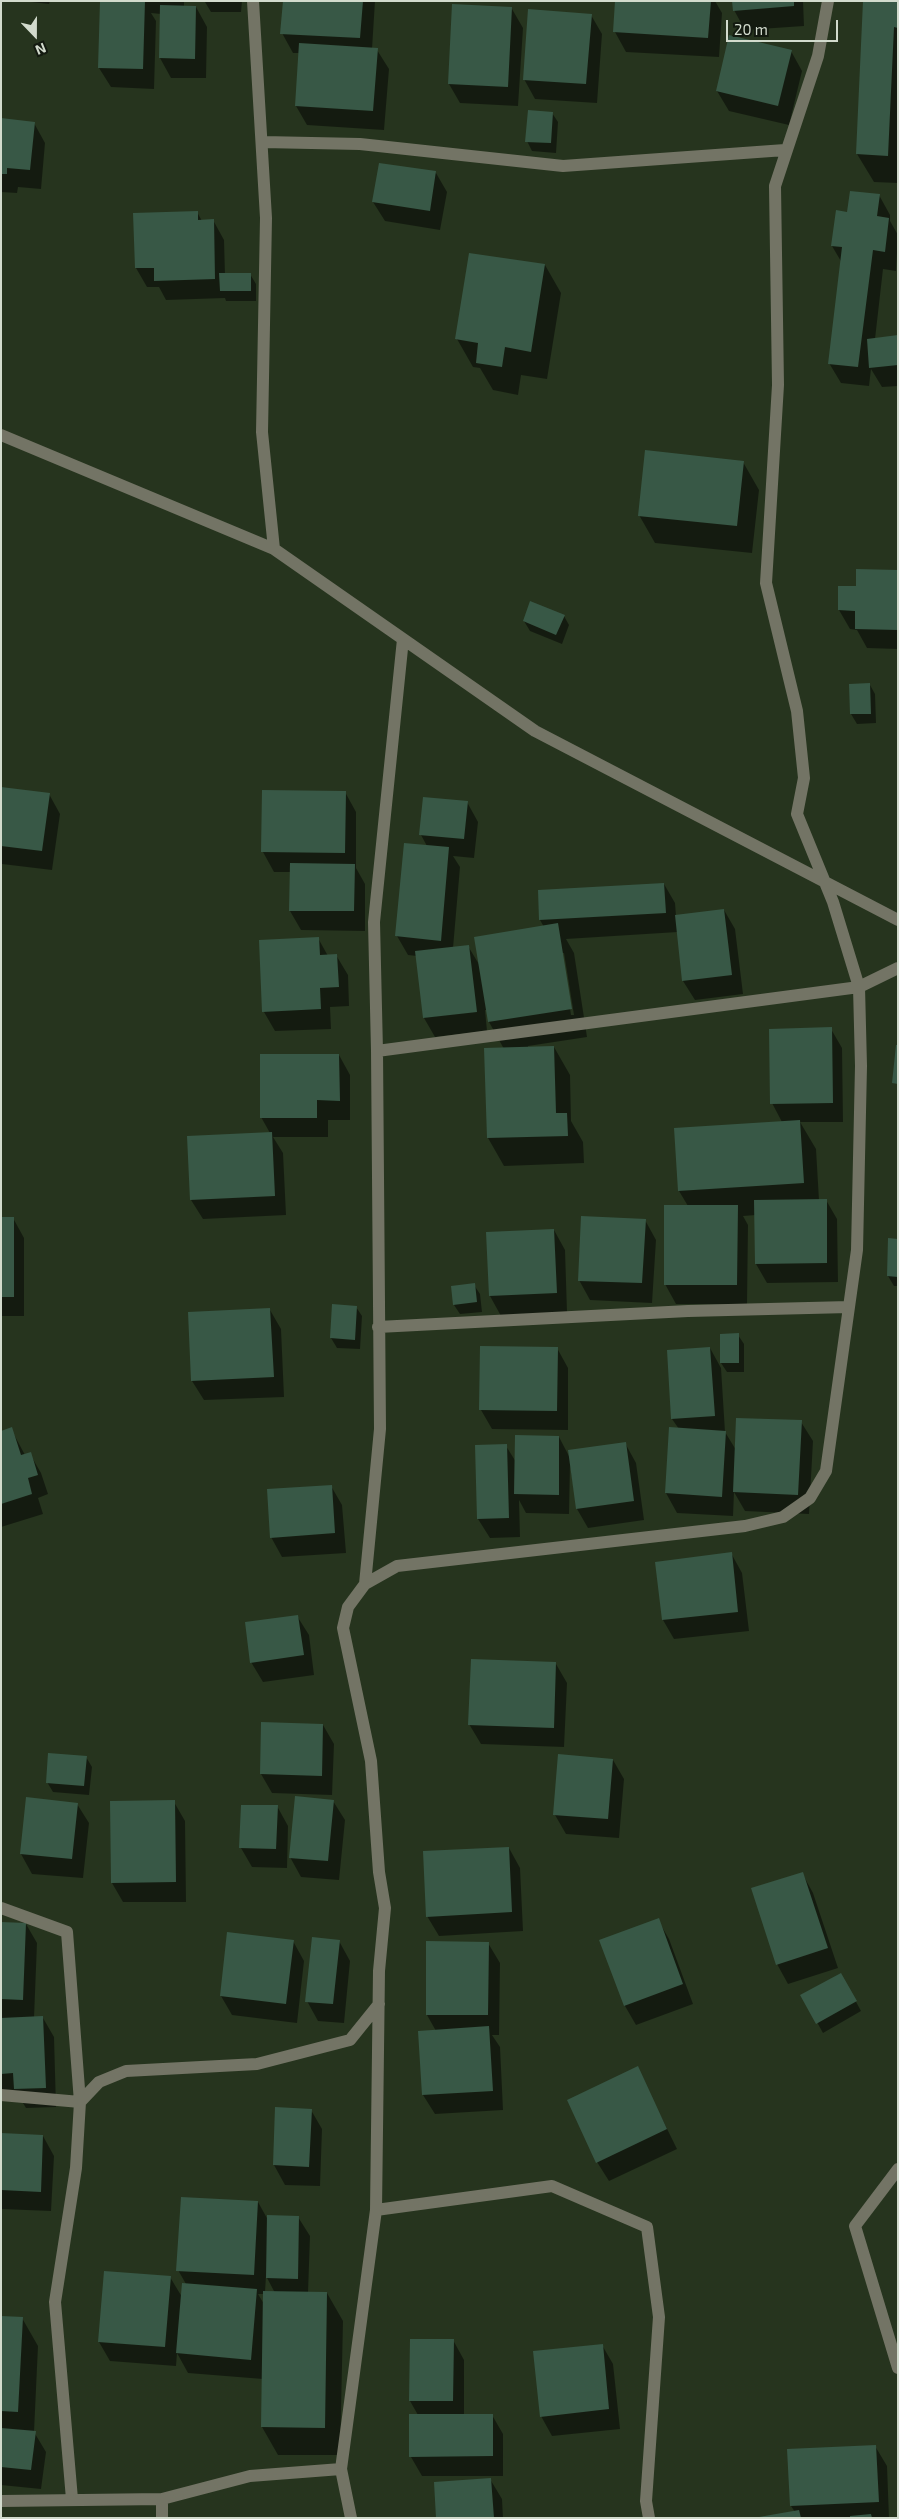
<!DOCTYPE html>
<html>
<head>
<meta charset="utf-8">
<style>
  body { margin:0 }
  #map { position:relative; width:899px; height:2519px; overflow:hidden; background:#26341e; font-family:"Exo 2",sans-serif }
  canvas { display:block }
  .frame { position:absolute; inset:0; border:2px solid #d2dbcd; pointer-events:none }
  .north { position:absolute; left:10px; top:10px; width:50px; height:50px; -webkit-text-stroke:4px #131a10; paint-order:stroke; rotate:158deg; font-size:14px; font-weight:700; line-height:20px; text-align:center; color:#d2dbcd }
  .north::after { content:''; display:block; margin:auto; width:18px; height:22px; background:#d2dbcd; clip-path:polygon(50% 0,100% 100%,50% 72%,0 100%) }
  .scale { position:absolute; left:726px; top:20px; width:112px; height:22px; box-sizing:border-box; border:2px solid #d2dbcd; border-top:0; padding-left:6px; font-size:15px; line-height:18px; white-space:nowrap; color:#d2dbcd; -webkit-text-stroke:4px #131a10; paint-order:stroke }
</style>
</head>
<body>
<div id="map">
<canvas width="899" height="2519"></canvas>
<div class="frame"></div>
<div class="north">N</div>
<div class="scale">20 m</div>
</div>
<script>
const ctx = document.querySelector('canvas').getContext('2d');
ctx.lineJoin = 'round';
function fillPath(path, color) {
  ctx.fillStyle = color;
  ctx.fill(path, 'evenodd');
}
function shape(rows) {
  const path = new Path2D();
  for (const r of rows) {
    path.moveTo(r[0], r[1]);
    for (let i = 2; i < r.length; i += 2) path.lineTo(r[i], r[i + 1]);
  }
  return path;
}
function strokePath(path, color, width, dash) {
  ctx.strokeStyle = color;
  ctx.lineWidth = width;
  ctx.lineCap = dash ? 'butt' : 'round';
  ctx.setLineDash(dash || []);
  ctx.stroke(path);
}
fillPath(shape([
  [22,1,50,1,49,4],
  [101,1,184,1,184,7,196,7,207,27,206,78,171,78,160,58,161,14,151,13,156,21,154,89,111,87,99,68],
  [242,1,241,12,211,12,205,2],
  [284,1,375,1,372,49,377,50,389,69,384,130,307,125,296,106,300,53,293,53,282,33],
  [616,1,715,1,722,13,719,57,626,52,615,32],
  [734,1,803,1,804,26,745,30,734,10],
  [898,1,898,183,874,182,857,154],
  [512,9,523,28,518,106,460,103,449,84],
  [591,15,602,34,597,103,535,99,524,79],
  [791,51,802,71,789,125,729,111,717,91],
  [552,113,558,122,556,153,532,151,527,141],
  [1,120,34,123,45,143,41,189,18,187,17,193,1,192],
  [436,173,447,192,440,230,385,221,373,202],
  [879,195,890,215,890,221,898,235,896,271,883,269,875,339,898,336,898,386,882,387,871,369,869,386,841,383,829,363,842,263,832,246,849,213],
  [197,212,202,221,213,220,224,240,225,275,250,274,256,284,256,301,226,301,225,298,166,300,159,287,147,287,136,268],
  [545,265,561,293,547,379,521,375,518,395,493,390,480,368,473,367,457,339],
  [743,462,759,490,752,553,655,543,639,515],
  [898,571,898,649,867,648,857,630,850,629,839,610],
  [564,616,569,625,562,644,530,631,524,621],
  [851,685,870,685,875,694,876,723,857,724,851,714],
  [1,789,49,794,60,814,52,870,2,864],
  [263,791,345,792,356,812,356,868,365,884,365,931,301,930,290,911,291,872,274,872,263,852],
  [467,802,478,822,474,858,453,856,460,867,453,948,468,946,480,966,544,927,540,920,539,891,664,884,675,903,676,916,724,910,735,929,743,994,695,1000,683,981,678,932,566,939,574,953,587,1037,528,1046,528,1048,554,1047,570,1075,571,1121,583,1142,584,1163,504,1166,488,1138,485,1050,504,1049,489,1022,487,1010,485,1010,487,1031,435,1037,424,1018,417,956,408,955,397,936,427,846,421,835],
  [562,953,564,953,574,1015,571,1015],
  [318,938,328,956,336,955,348,975,349,1006,330,1007,331,1029,275,1031,264,1012],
  [831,1029,842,1048,843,1122,800,1122,816,1149,819,1200,826,1200,837,1219,838,1282,767,1283,756,1264,756,1215,743,1216,748,1225,747,1304,676,1304,665,1284,688,1206,679,1191,782,1122,772,1103],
  [339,1055,350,1075,350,1120,328,1120,328,1137,273,1137,283,1153,286,1215,203,1219,191,1200,270,1133,261,1117],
  [1,1218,13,1218,24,1238,24,1316,1,1316],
  [645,1220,656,1240,652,1303,590,1300,579,1280],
  [554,1230,565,1250,567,1312,501,1316,490,1296,487,1233],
  [898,1240,898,1286,894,1286,888,1276],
  [474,1285,480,1294,482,1312,460,1314,454,1305],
  [333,1305,356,1307,362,1316,360,1349,337,1348,331,1338],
  [270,1310,281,1329,284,1397,204,1400,192,1381],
  [738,1335,744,1344,744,1372,727,1372,721,1363],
  [557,1348,568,1368,568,1430,492,1429,481,1410],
  [710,1348,721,1368,725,1432,736,1450,801,1422,813,1441,809,1514,745,1511,734,1492,733,1516,677,1513,666,1493,670,1429,679,1429,672,1419],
  [11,1429,25,1455,30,1454,41,1473,48,1494,38,1498,43,1514,1,1527,1,1432],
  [559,1437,570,1458,625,1443,636,1463,644,1520,588,1528,577,1509,570,1464,569,1514,526,1513,519,1500,520,1537,490,1538,478,1519,506,1446,516,1462],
  [331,1486,342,1505,346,1553,282,1557,271,1537],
  [731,1553,742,1573,749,1631,674,1639,663,1620,656,1563],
  [297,1616,309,1635,314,1675,263,1682,251,1662],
  [556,1664,567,1683,564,1747,481,1744,469,1724],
  [323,1725,334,1744,332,1795,272,1793,261,1774],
  [86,1757,92,1767,89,1795,53,1792,47,1782],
  [613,1760,624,1779,619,1838,566,1834,555,1815],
  [27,1798,77,1804,89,1823,83,1878,32,1874,21,1854],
  [333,1801,345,1820,339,1880,301,1877,290,1857],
  [174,1802,185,1821,186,1902,123,1902,112,1883],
  [277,1806,288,1826,287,1868,252,1867,241,1848],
  [509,1848,520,1868,523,1931,439,1936,427,1916],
  [802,1873,813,1893,838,1968,788,1984,777,1964],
  [658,1920,669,1939,693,2004,636,2025,625,2006,601,1941],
  [1,1923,26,1924,37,1943,34,2018,43,2018,54,2037,56,2107,26,2108,17,2093,1,2093],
  [293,1941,304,1961,297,2023,232,2015,221,1996],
  [339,1941,350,1961,344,2023,318,2021,307,2001],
  [488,1943,500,1963,499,2035,492,2035,500,2047,503,2110,435,2114,423,2095,436,2031,427,2015],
  [841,1974,861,2011,823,2033,802,1995],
  [637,2068,677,2149,609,2181,597,2162],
  [276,2108,311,2110,322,2129,320,2186,285,2185,274,2165],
  [1,2135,43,2136,54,2156,51,2211,1,2209],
  [258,2202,268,2220,298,2217,310,2236,308,2293,327,2293,343,2321,340,2455,278,2455,262,2427,263,2379,188,2373,177,2353,176,2366,110,2361,99,2342,170,2277,182,2297,186,2284,178,2270],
  [266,2276,275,2293,265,2292],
  [258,2294,265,2294,264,2304],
  [1,2317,22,2318,38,2346,34,2432,46,2452,41,2489,1,2485],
  [453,2340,464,2360,464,2415,492,2415,503,2434,503,2476,422,2476,411,2457,418,2415,410,2401],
  [602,2345,613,2364,620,2429,552,2436,541,2416],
  [875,2446,887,2466,889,2518,760,2518,795,2512,791,2506,788,2451],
  [490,2479,502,2499,503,2518,437,2518]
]), '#0007');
fillPath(shape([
  [100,1,145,1,143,69,98,68],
  [283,1,363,1,360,38,280,34],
  [615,1,711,1,708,38,613,32],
  [732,1,794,1,794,6,733,11],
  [863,1,898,1,898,28,894,27,888,156,856,154],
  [452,4,512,7,508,87,448,84],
  [160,5,196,6,195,59,159,58],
  [528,9,592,14,586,84,523,80],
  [729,35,792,50,778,106,716,91],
  [299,43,378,48,373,111,295,106],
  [528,110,553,112,551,143,525,142],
  [1,118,35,122,30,170,7,168,7,174,1,174],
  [379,163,436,171,430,211,372,202],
  [850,191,880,194,877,216,889,218,885,252,873,250,858,367,828,364,842,247,831,246,836,210,847,212],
  [198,211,198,220,214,219,215,279,154,281,154,268,135,268,133,213],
  [469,253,545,264,531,352,505,347,502,367,476,363,478,343,455,339],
  [219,273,251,273,251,291,220,291],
  [898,335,898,365,869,368,867,339],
  [645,450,744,461,737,526,638,516],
  [856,569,898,570,898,630,855,629,855,611,838,610,838,586,856,586],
  [530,601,565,615,556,635,523,621],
  [870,683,871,714,850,714,849,684],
  [1,787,50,793,42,851,1,846],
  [262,790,346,791,345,853,261,852],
  [423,797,468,801,464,839,419,835],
  [404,843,449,847,441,941,395,936],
  [290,863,355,864,354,911,289,911],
  [664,883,666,913,539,920,538,890],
  [724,909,732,975,682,981,675,915],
  [558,923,572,1009,488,1022,474,937],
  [319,937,320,955,337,954,339,987,320,988,321,1009,262,1012,259,940],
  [469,945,477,1012,423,1018,415,951],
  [832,1027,833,1103,770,1104,769,1029],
  [896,1045,898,1045,898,1084,892,1083],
  [554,1046,556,1113,567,1113,568,1136,487,1138,484,1048],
  [260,1054,339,1054,340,1101,317,1100,317,1118,260,1118],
  [800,1120,804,1183,678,1191,674,1128],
  [272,1132,275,1196,190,1200,187,1136],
  [827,1199,827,1263,755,1264,754,1200],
  [664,1205,738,1205,737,1285,664,1285],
  [581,1216,646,1219,642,1283,578,1281],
  [1,1217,14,1217,14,1297,1,1297],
  [554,1229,557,1293,489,1296,486,1232],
  [888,1238,898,1239,898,1277,887,1276],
  [475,1283,477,1302,453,1305,451,1286],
  [332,1304,357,1306,355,1340,330,1338],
  [270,1308,274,1377,191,1381,188,1312],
  [739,1333,739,1363,720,1363,720,1334],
  [480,1346,558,1347,557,1411,479,1410],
  [710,1347,715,1416,671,1419,667,1350],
  [736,1418,802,1420,798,1495,733,1492],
  [12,1427,21,1455,31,1452,38,1475,28,1478,32,1494,1,1504,1,1431],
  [669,1427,726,1431,722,1497,665,1493],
  [515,1435,559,1436,559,1495,514,1494],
  [626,1442,634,1501,576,1509,568,1450],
  [507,1444,509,1518,477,1519,475,1445],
  [332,1485,335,1533,270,1538,267,1489],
  [732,1552,738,1612,662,1620,655,1562],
  [298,1615,304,1655,250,1663,245,1622],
  [471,1659,556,1662,554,1728,468,1725],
  [261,1722,323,1724,322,1776,260,1774],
  [48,1753,87,1756,84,1786,46,1783],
  [558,1754,613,1759,608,1819,553,1815],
  [295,1796,334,1800,328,1861,289,1858],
  [26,1797,78,1803,72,1859,20,1854],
  [175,1800,176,1882,111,1883,110,1801],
  [241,1805,278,1805,276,1849,239,1848],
  [509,1847,512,1912,426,1917,423,1851],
  [803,1872,828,1948,776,1965,751,1888],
  [659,1918,683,1984,624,2006,599,1940],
  [1,1922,26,1923,23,2000,1,1999],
  [227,1932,294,1940,286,2004,220,1996],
  [312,1937,340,1940,333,2004,305,2002],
  [426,1941,489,1942,488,2015,426,2015],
  [841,1973,857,2001,816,2024,800,1995],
  [43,2016,46,2088,14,2089,13,2073,1,2074,1,2018],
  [489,2026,493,2091,422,2095,418,2031],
  [638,2066,667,2129,596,2163,567,2100],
  [275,2107,312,2109,309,2167,273,2165],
  [1,2133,43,2135,41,2192,1,2190],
  [181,2197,258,2201,254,2275,176,2271],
  [267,2215,299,2216,298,2279,266,2278],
  [104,2271,171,2276,165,2347,98,2342],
  [182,2283,257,2289,251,2360,176,2353],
  [263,2291,327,2292,325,2428,261,2427],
  [1,2316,23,2317,18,2412,1,2411],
  [410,2339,454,2339,453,2401,409,2401],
  [603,2344,609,2409,540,2417,533,2351],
  [409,2414,493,2414,493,2456,409,2457],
  [1,2428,36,2431,31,2470,1,2467],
  [876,2445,879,2502,790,2506,787,2449],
  [491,2478,494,2518,436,2518,434,2482],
  [799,2510,801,2518,759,2518,759,2517],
  [871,2514,872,2518,850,2518,850,2516]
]), '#385846');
strokePath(shape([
  [253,1,266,218,262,432,274,549],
  [263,142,360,144,563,166,785,150],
  [1,435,274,549,535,731,898,920],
  [377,1051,859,987,898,968],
  [378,1327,688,1311,849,1307],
  [365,1584,380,1429,377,1051,374,922,403,639],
  [1,1908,67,1932,80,2102,1,2095],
  [898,2169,855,2226,898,2368],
  [376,2210,379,1971,385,1908,379,1872,371,1761,343,1628,348,1607,365,1584,397,1566,745,1526,783,1517,810,1498,826,1471,857,1250,861,1066,859,987,833,902,797,814,804,778,797,711,766,583,778,385,775,186,818,56,828,1],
  [341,2469,351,2518],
  [72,2499,55,2302,76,2168,80,2102,99,2082,126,2071,257,2064,350,2040,379,2004],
  [162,2499,162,2518],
  [1,2501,162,2499,250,2476,341,2469,376,2210,552,2186,647,2227,659,2317,646,2501,649,2518]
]), '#737465', 12);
</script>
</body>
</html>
